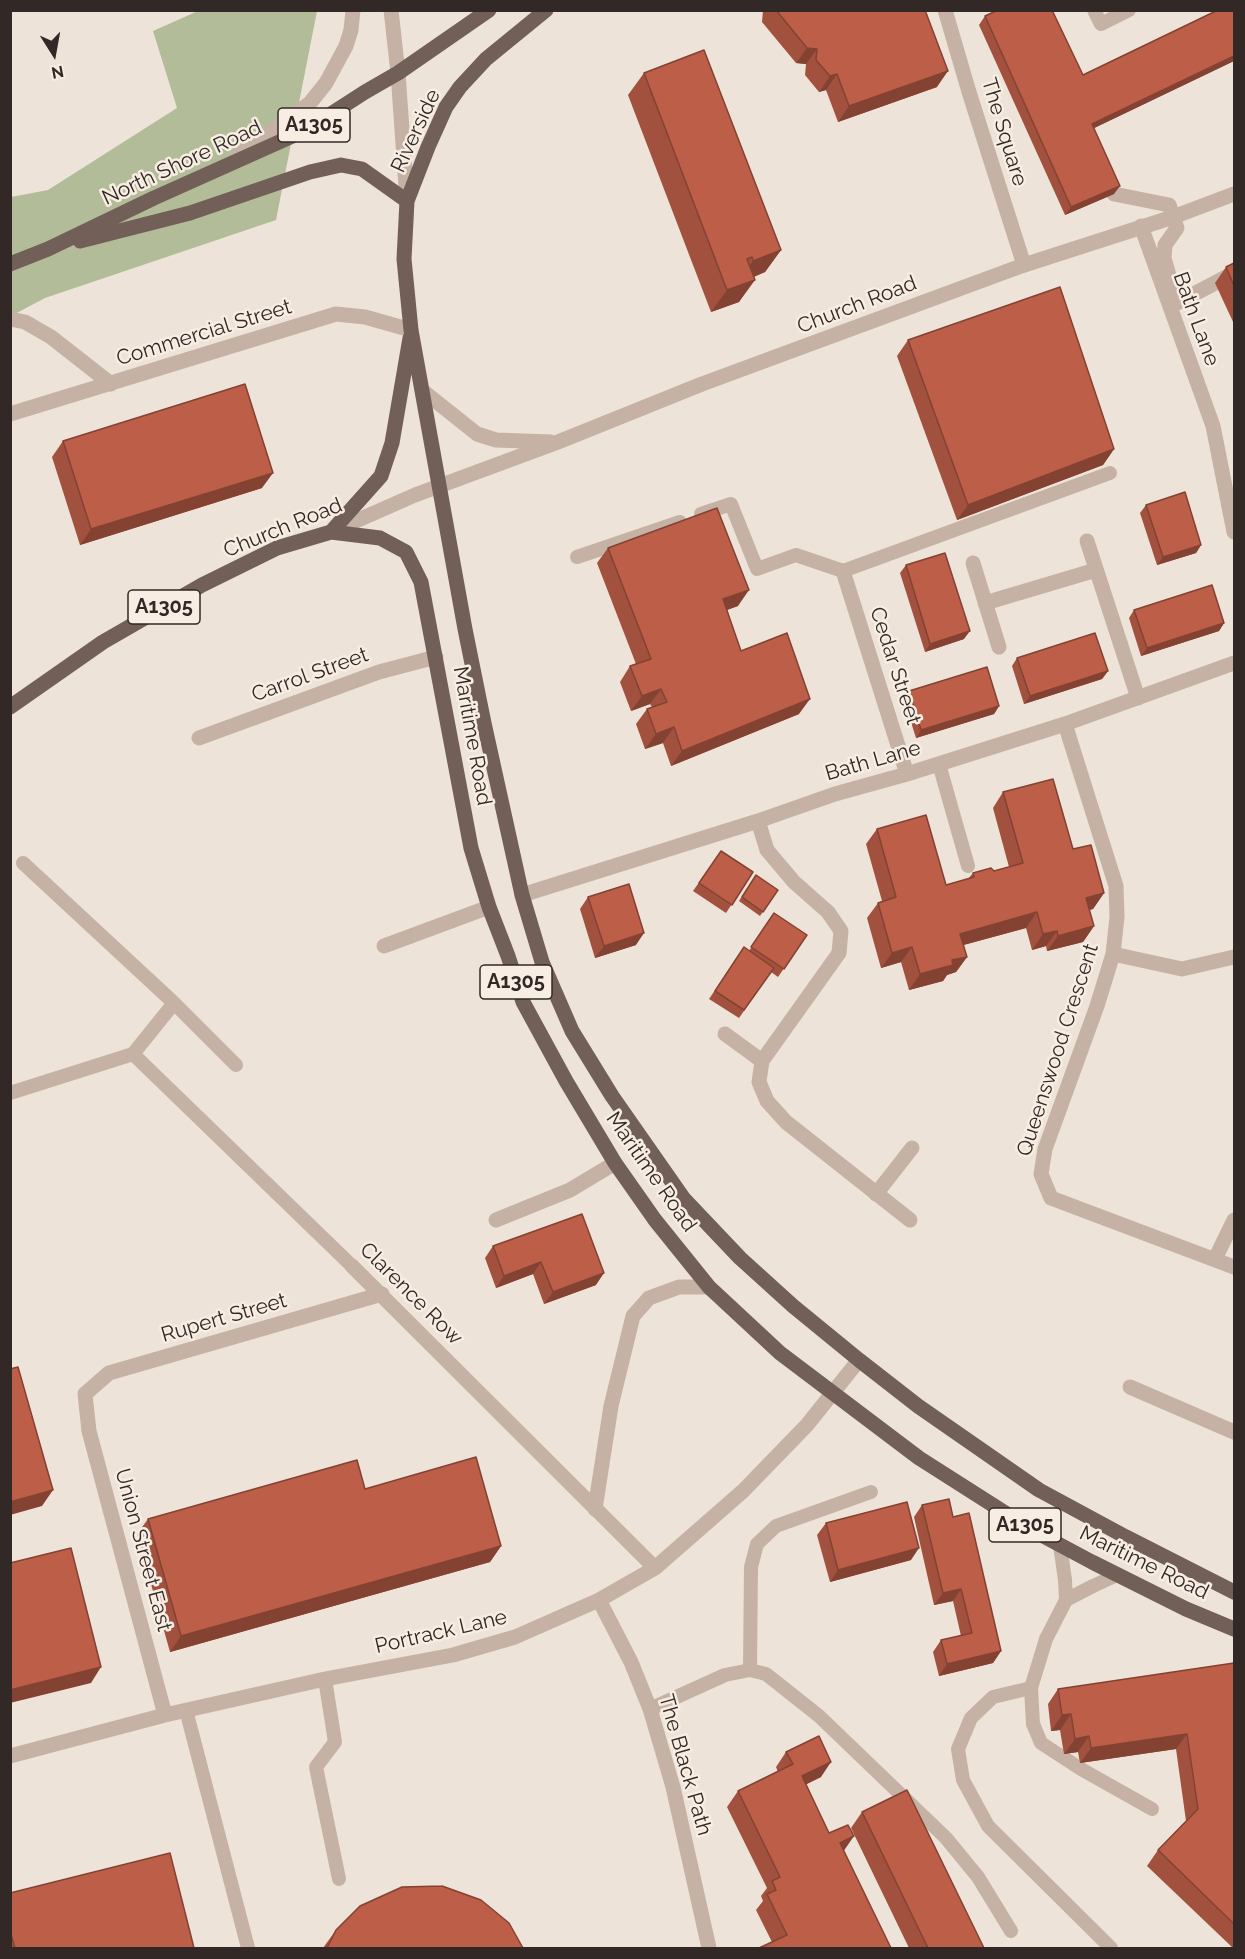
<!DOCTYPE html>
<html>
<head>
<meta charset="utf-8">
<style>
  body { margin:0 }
  #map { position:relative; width:1245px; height:1959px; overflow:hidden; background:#eee3d8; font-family:Raleway,sans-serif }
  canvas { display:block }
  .frame { position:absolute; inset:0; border:12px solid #322926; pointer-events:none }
  .north { position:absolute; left:24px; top:24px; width:60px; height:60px; -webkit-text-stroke:4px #f7ede3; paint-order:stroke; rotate:169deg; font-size:16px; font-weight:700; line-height:24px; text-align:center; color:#322926 }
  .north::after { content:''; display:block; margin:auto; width:21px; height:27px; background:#322926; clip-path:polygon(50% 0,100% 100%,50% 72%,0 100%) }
</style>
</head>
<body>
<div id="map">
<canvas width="1245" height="1959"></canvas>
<div class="frame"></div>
<div class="north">N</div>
</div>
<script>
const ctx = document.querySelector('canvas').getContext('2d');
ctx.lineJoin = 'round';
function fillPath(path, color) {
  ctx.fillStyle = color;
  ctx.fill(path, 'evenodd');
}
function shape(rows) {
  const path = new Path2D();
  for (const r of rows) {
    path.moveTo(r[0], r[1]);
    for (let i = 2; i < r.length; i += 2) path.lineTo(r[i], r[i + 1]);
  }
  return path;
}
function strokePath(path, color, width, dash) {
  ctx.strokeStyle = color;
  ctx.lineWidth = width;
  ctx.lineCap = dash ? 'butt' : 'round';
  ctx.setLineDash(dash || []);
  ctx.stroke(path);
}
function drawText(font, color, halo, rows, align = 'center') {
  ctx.font = font + ' Raleway,sans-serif';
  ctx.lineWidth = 5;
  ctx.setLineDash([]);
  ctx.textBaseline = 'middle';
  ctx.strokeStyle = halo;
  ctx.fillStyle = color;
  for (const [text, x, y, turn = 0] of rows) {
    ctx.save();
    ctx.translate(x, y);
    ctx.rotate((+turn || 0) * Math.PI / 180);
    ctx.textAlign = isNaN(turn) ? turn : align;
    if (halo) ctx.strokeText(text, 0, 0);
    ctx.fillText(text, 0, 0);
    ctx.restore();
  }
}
fillPath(shape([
  [198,11,317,11,276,220,45,298,11,316,11,197,48,190,177,108,153,31]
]), '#b2bc99');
strokePath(shape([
  [1094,10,1101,24,1129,10],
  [701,514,731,504,757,569,796,555,843,571,1110,473],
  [577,557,680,522],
  [939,764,968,866],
  [23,863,174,1003,133,1054],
  [174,1003,236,1065],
  [133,1054,352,1266],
  [10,1093,133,1054],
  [1060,1545,1065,1580,1066,1600,1046,1639,1031,1688,1033,1724,1041,1743,1081,1769,1152,1809],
  [1066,1600,1093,1586,1117,1575],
  [750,1670,751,1567,757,1544,776,1526,871,1492],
  [325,1679,335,1742,316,1767,339,1879],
  [1031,1688,993,1697,971,1718,958,1749,963,1780,988,1826,1111,1948],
  [650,1709,725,1675,750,1670,766,1674,819,1716,946,1838,978,1877,1011,1931],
  [186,1710,248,1948]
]), '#c5b2a5', 14);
strokePath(shape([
  [1106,176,1114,194,1169,205,1177,228,1165,245,1164,258,1177,303,1234,273]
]), '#c5b2a5', 15);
strokePath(shape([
  [945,10,969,92,1024,265],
  [1141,226,1213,426,1234,532],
  [10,319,25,322,51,337,111,384],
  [10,414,336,314,365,317,411,330],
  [1087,541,1138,698],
  [973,563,999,647],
  [843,571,907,774],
  [985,603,1096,570],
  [1065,724,1116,886,1117,917,1113,954,1097,1006,1045,1149,1041,1174,1051,1198,1234,1267],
  [199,738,379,672,436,657],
  [758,821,767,850,794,882,828,912,841,931,839,953,762,1061,759,1082,767,1101,786,1122,910,1220],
  [522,895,758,821,835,794,907,774,1065,724,1234,663],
  [384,946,489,907],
  [1113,954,1182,969,1234,957],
  [725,1034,762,1061],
  [876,1194,912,1148],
  [496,1220,570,1190,615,1163],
  [1215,1259,1234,1220],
  [352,1266,655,1568],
  [1130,1387,1234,1432],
  [595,1509,611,1406,633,1316,649,1298,679,1287,709,1287],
  [599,1600,631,1662,650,1709,673,1787,709,1948],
  [165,1715,89,1431,85,1394,109,1373,382,1294],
  [10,1756,165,1715,325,1679,453,1655,515,1637,599,1600,655,1568,743,1491,807,1425,859,1360]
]), '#c5b2a5', 15);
strokePath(shape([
  [391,10,398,73,407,201],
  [237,157,310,103,326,83,346,46,351,30,353,10],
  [423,391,477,434,496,440,551,442],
  [331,532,415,495,558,442,702,384,1024,265,1173,217,1234,194]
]), '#c5b2a5', 15);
strokePath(shape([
  [546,10,486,59,460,87,446,107,428,147,407,201,404,259,411,330,465,629,484,723,522,895,542,962,572,1031,612,1096,684,1199,740,1258,793,1306,859,1360,918,1406,1039,1490,1126,1537,1234,1592],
  [80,241,190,213,310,172,341,165,362,169,407,201],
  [10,264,48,249,154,198,306,130,365,92,398,73,489,10],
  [331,532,381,476,392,443,410,338],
  [10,707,103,642,202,585,277,548,331,532,380,538,406,552,421,582,471,848,489,907,508,956,523,1002,566,1081,615,1163,655,1220,709,1287,780,1353,919,1458,1032,1530,1092,1562,1186,1609,1234,1629]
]), '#725f58', 15);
fillPath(shape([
  [763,10,925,10,937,87,838,122,826,90,819,92,805,75,806,64,796,63,762,22],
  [985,16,1083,75,1234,61,1094,128,1114,194,1065,215,979,25],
  [644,73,781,250,765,272,754,277,739,302,711,312,628,95],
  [1234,263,1234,324,1215,283,1226,267],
  [908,340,1114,449,1103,465,957,520,897,356],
  [63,441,262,488,80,545,52,457],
  [1146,505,1201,545,1196,553,1157,565,1140,513],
  [608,548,738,606,727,610,741,651,799,714,671,766,663,743,645,749,636,724,647,709,652,707,650,704,631,711,620,682,630,666,636,664,597,563],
  [906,565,964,639,925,652,900,573],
  [1134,610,1224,623,1219,631,1141,656,1129,618],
  [1017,658,1108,671,1102,679,1024,704,1012,666],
  [909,691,999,706,994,714,916,738,904,700],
  [1003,792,1073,849,1104,893,1093,909,1089,910,1094,926,1083,942,1047,951,1046,946,1032,950,1026,928,963,945,967,957,956,972,947,975,943,981,909,990,901,962,881,968,867,918,878,903,882,901,866,844,877,829,946,885,968,879,973,873,994,871,1009,867,993,808],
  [721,851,753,872,726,913,693,891],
  [756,875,778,890,760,916,739,901],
  [588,897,636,945,595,958,580,909],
  [774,913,807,935,778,977,771,972,739,1018,709,999,744,947,749,951],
  [582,1214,596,1285,544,1304,533,1274,496,1288,485,1258,493,1246],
  [365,1489,501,1546,490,1562,170,1652,137,1534,148,1519],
  [922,1505,953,1517,1001,1651,993,1663,939,1676,933,1652,941,1640,961,1636,953,1601,934,1605,914,1517],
  [826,1523,911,1560,830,1582,817,1535],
  [1234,1663,1234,1948,1233,1948,1147,1866,1158,1850,1186,1821,1176,1749,1080,1763,1078,1752,1064,1754,1060,1730,1051,1731,1048,1704,1058,1689],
  [786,1752,821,1777,806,1784,829,1833,844,1851,891,1948,772,1942,756,1910,763,1901,761,1896,767,1888,727,1807,738,1791,778,1772,776,1767],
  [862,1812,984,1948,909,1948,851,1828],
  [10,1893,194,1948,10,1948],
  [336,1930,523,1948,323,1948]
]), '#a2513e');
fillPath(shape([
  [807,48,817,49,806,64,796,63],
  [1234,56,1234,61,1086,132,1092,124],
  [948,71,937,87,838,122,849,106],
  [837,74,826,90,819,92,830,76],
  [1120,186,1114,194,1065,215,1071,207],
  [781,250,765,272,738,283,753,261],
  [755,280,739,302,711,312,727,290],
  [1114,449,1103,465,957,520,968,505],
  [273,473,262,488,80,545,91,529],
  [1201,545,1196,553,1157,565,1163,557],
  [749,590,738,606,712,615,723,599],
  [1224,623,1219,631,1141,656,1147,648],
  [970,631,964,639,925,652,930,644],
  [1108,671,1102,679,1024,704,1030,696],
  [661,689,650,704,631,711,642,696],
  [810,699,799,714,671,766,682,751],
  [999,706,994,714,916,738,921,730],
  [674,727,663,743,645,749,656,734],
  [1104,893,1093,909,1075,914,1086,898],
  [1037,912,1026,928,949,949,960,934],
  [1094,926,1083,942,1047,951,1058,936],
  [1057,931,1046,946,1032,950,1043,934],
  [644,933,636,945,595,958,604,946],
  [912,947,901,962,881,968,892,953],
  [967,957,956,972,947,975,943,981,909,990,920,974,952,960],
  [541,1262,533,1274,496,1288,504,1276],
  [604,1273,596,1285,544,1304,553,1292],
  [53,1490,42,1506,10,1515,10,1502],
  [501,1546,490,1562,170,1652,181,1636],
  [919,1548,911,1560,830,1582,838,1570],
  [961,1589,953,1601,934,1605,943,1593],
  [1001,1651,993,1663,939,1676,947,1664],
  [101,1667,91,1683,10,1703,10,1690],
  [1071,1714,1060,1730,1051,1731,1062,1715],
  [1187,1734,1176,1749,1080,1763,1091,1748],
  [1089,1736,1078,1752,1064,1754,1075,1739],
  [831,1762,821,1777,791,1792,802,1776],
  [854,1836,843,1852,840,1843]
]), '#844232');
const building = shape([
  [776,10,925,10,948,71,849,106,837,74,830,76,816,60,817,49,807,48,776,10],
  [998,10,1052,10,1083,75,1218,10,1234,10,1234,56,1092,124,1120,186,1071,207,985,16,998,10],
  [704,50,781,250,753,261,752,257,747,259,755,280,727,290,644,73,704,50],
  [1234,263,1234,286,1226,267,1234,263],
  [1060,287,1114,449,968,505,908,340,1060,287],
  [245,384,273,473,91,529,63,441,245,384],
  [1185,492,1201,545,1163,557,1146,505,1185,492],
  [717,508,749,590,723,599,741,651,787,633,810,699,682,751,674,727,656,734,647,709,667,702,661,689,642,696,630,666,651,659,608,548,717,508],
  [945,553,970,631,930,644,906,565,945,553],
  [1212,585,1224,623,1147,648,1134,610,1212,585],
  [1095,633,1108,671,1030,696,1017,658,1095,633],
  [987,667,999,706,921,730,909,691,987,667],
  [1053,779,1073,849,1091,845,1104,893,1086,898,1094,926,1058,936,1057,931,1043,934,1037,912,960,934,967,957,952,960,953,965,920,974,912,947,892,953,878,903,896,897,877,829,926,815,946,885,974,877,973,873,991,868,994,871,1023,863,1003,792,1053,779],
  [721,851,753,872,732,905,699,883,721,851],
  [756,875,778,890,763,912,742,897,756,875],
  [629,884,644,933,604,946,588,897,629,884],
  [774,913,807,935,784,969,751,947,774,913],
  [744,947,774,968,744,1010,715,991,744,947],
  [582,1214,604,1273,553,1292,541,1262,504,1276,493,1246,582,1214],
  [18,1367,53,1490,10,1502,10,1369,18,1367],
  [476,1457,501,1546,181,1636,148,1519,357,1460,365,1489,476,1457],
  [949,1499,953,1517,969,1513,1001,1651,947,1664,941,1640,972,1633,961,1589,943,1593,922,1505,949,1499],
  [907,1502,919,1548,838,1570,826,1523,907,1502],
  [71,1548,101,1667,10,1690,10,1563,71,1548],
  [1234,1663,1234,1924,1158,1850,1198,1809,1187,1734,1091,1748,1089,1736,1075,1739,1071,1714,1062,1715,1058,1689,1234,1663],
  [819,1736,831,1762,802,1776,829,1833,848,1825,854,1836,840,1843,891,1948,759,1948,787,1935,767,1894,776,1890,772,1881,780,1877,738,1791,793,1764,786,1752,819,1736],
  [907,1790,984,1948,928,1948,862,1812,907,1790],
  [170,1853,194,1948,15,1948,10,1931,10,1893,170,1853],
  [442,1886,481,1900,509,1923,523,1948,327,1948,336,1930,360,1906,402,1887,442,1886]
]);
fillPath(building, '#bc5e48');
strokePath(building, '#844232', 1.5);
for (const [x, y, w] of [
  [314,125,72],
  [164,607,72],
  [516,982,72],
  [1025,1525,72]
]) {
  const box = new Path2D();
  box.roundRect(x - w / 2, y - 17, w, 34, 4.5);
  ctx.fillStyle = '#f7ede3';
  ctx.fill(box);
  strokePath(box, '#322926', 1.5);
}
drawText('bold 20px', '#322926', null, [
  ["A1305",314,125],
  ["A1305",164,607],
  ["A1305",516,982],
  ["A1305",1025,1525]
]);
drawText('21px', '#322926', '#f7ede3', [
  ["Riverside",416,131,-65],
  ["The Square",1004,132,73],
  ["North Shore Road",182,163,-25],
  ["Church Road",857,305,-21],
  ["Bath Lane",1196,319,70],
  ["Commercial Street",204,333,-17],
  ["Church Road",283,528,-22],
  ["Cedar Street",895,666,72],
  ["Carrol Street",310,675,-20],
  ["Maritime Road",472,736,80],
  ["Bath Lane",873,761,-16],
  ["Queenswood Crescent",1058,1050,-72],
  ["Maritime Road",651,1172,55],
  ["Clarence Row",411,1294,45],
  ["Rupert Street",224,1318,-16],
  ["Union Street East",143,1550,75],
  ["Maritime Road",1144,1563,26],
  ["Portrack Lane",441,1632,-13],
  ["The Black Path",685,1765,74]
]);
</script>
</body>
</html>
